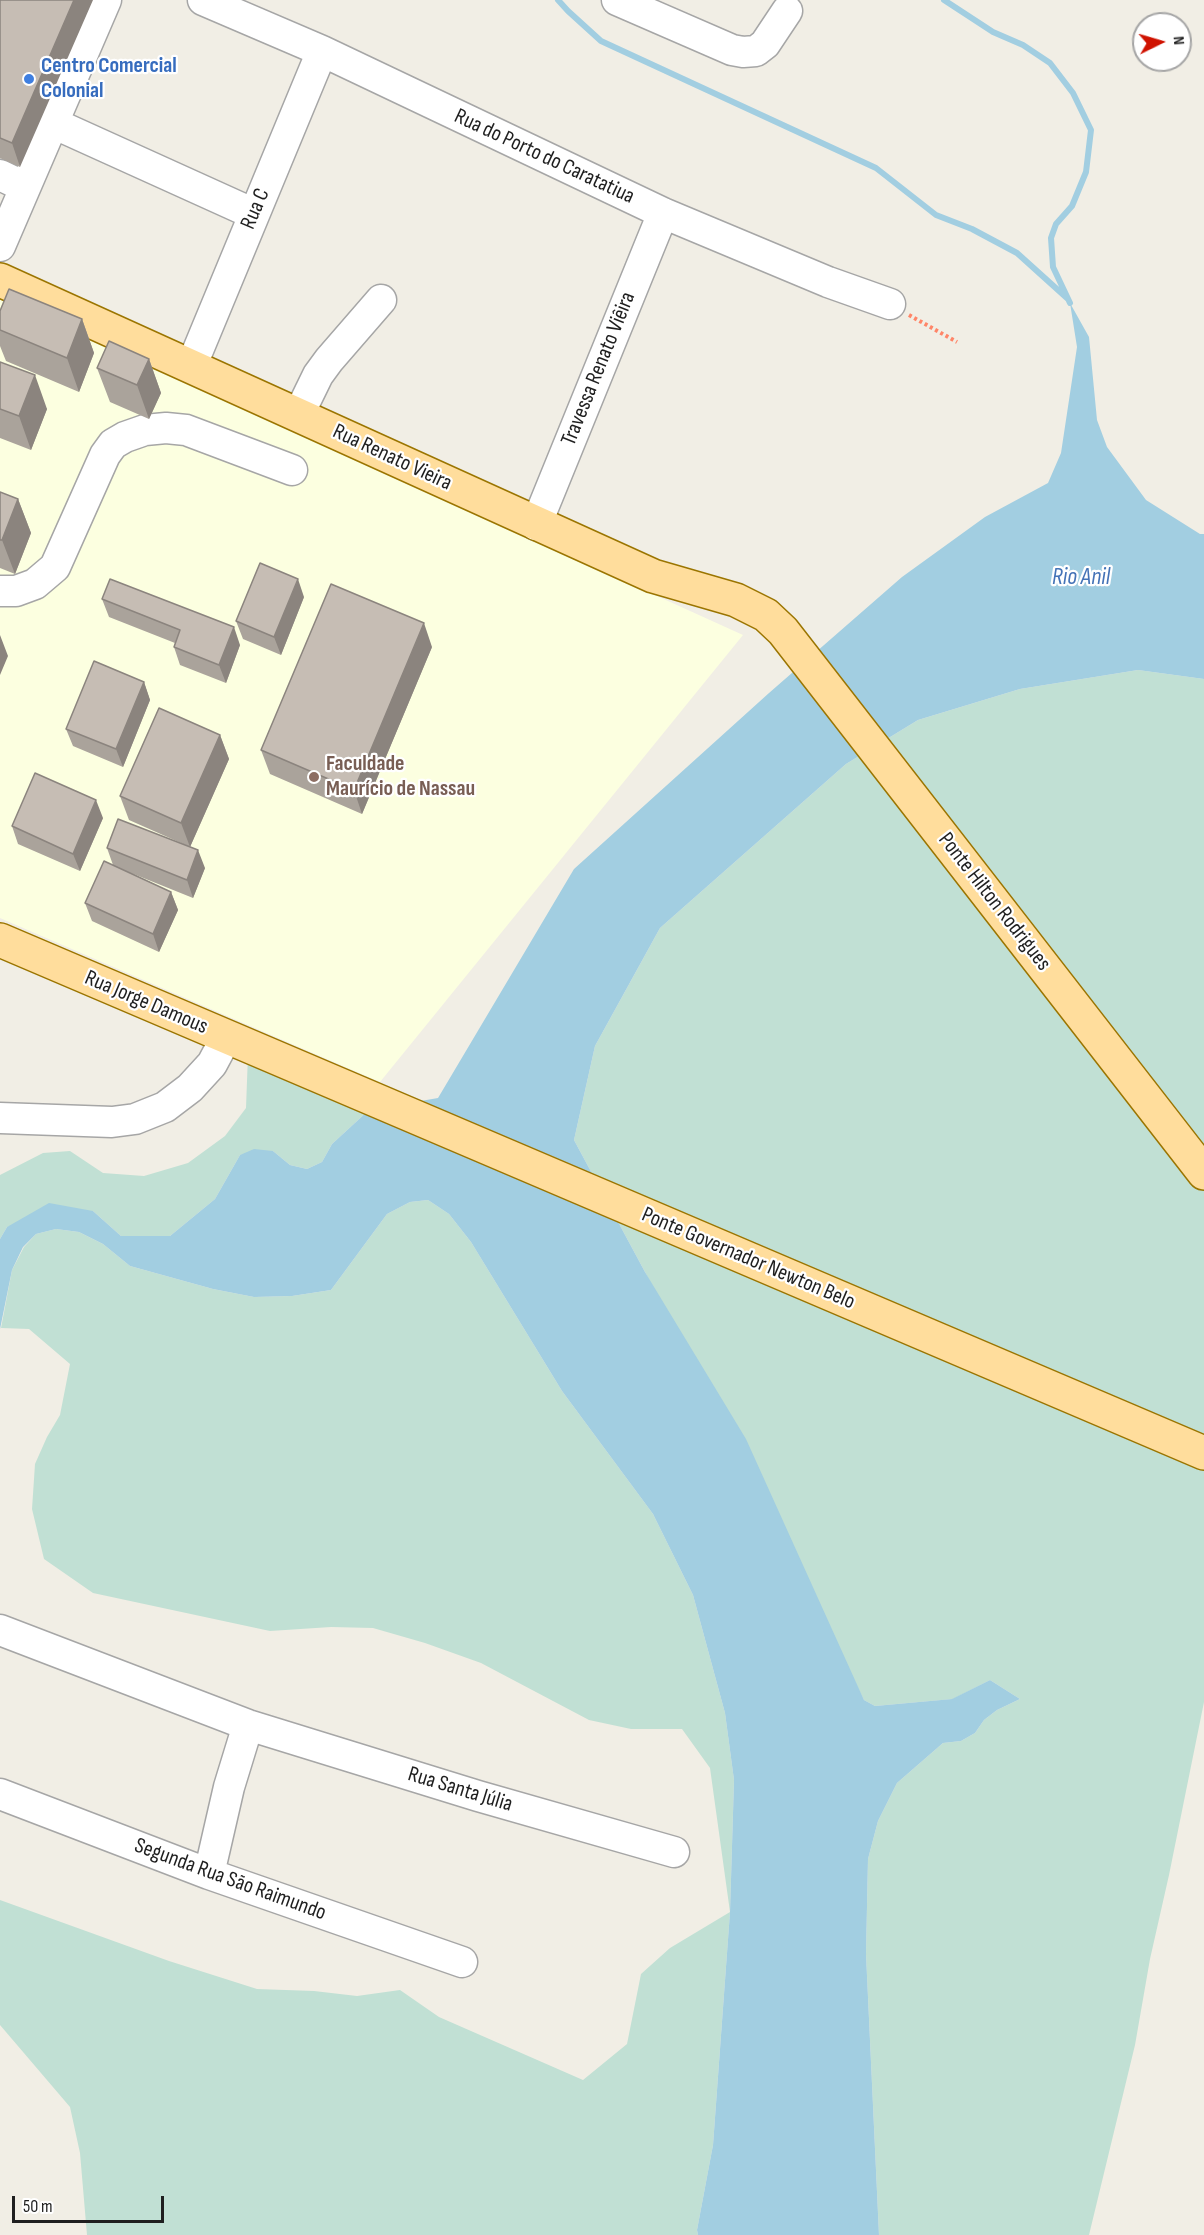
<!DOCTYPE html>
<html>
<head>
<meta charset="utf-8">
<style>
  body { margin:0 }
  #map { position:relative; width:1204px; height:2235px; overflow:hidden; background:#f1eee5; font-family:"Sofia Sans Condensed",sans-serif }
  canvas { display:block }
  .north { position:absolute; left:1132px; top:12px; width:60px; height:60px; box-sizing:border-box; background:#fff; border:2px solid #a5a5a5; border-radius:50%; rotate:85deg; font-size:16px; font-weight:700; line-height:24px; text-align:center; color:#1f1f1f }
  .north::after { content:''; display:block; margin:auto; width:21px; height:27px; background:#cf1200; clip-path:polygon(50% 0,100% 100%,50% 72%,0 100%) }
  .scale { position:absolute; left:12px; top:2196px; width:152px; height:27px; box-sizing:border-box; border:3px solid #1f1f1f; border-top:0; padding-left:8px; font-size:18px; line-height:21px; white-space:nowrap; color:#1f1f1f; -webkit-text-stroke:4px #fff; paint-order:stroke }
</style>
</head>
<body>
<div id="map">
<canvas width="1204" height="2235"></canvas>
<div class="north">N</div>
<div class="scale">50 m</div>
</div>
<script>
const ctx = document.querySelector('canvas').getContext('2d');
ctx.lineJoin = 'round';
function fillPath(path, color) {
  ctx.fillStyle = color;
  ctx.fill(path, 'evenodd');
}
function shape(rows) {
  const path = new Path2D();
  for (const r of rows) {
    path.moveTo(r[0], r[1]);
    for (let i = 2; i < r.length; i += 2) path.lineTo(r[i], r[i + 1]);
  }
  return path;
}
function strokePath(path, color, width, dash) {
  ctx.strokeStyle = color;
  ctx.lineWidth = width;
  ctx.lineCap = dash ? 'butt' : 'round';
  ctx.setLineDash(dash || []);
  ctx.stroke(path);
}
function drawText(font, color, halo, rows, align = 'center') {
  ctx.font = font + ' "Sofia Sans Condensed",sans-serif';
  ctx.lineWidth = 4.5;
  ctx.setLineDash([]);
  ctx.textBaseline = 'middle';
  ctx.strokeStyle = halo;
  ctx.fillStyle = color;
  for (const [text, x, y, turn = 0] of rows) {
    ctx.save();
    ctx.translate(x, y);
    ctx.rotate((+turn || 0) * Math.PI / 180);
    ctx.textAlign = isNaN(turn) ? turn : align;
    if (halo) ctx.strokeText(text, 0, 0);
    ctx.fillText(text, 0, 0);
    ctx.restore();
  }
}
fillPath(shape([
  [0,298,743,635,380,1082,0,918]
]), '#fcffe0');
fillPath(shape([
  [1138,670,1204,679,1204,1702,1169,1875,1150,1959,1135,2045,1089,2235,879,2235,866,1954,868,1859,878,1821,897,1783,943,1743,961,1741,975,1733,984,1720,997,1710,1020,1699,990,1680,953,1699,875,1706,864,1700,645,1272,574,1140,595,1046,660,928,846,764,918,720,1020,689],
  [248,1054,369,1110,332,1144,322,1162,307,1169,290,1165,273,1151,240,1155,215,1199,170,1236,121,1236,93,1211,7,1227,0,1239,0,1175,43,1153,70,1151,103,1173,144,1176,188,1163,225,1136,246,1108],
  [428,1200,449,1214,471,1242,562,1391,653,1514,693,1595,725,1713,734,1780,730,1912,713,2145,697,2230,698,2235,87,2235,80,2153,70,2107,0,2025,0,1900,169,1961,257,1989,314,1991,357,1996,400,1990,439,2017,583,2080,627,2044,641,1974,670,1948,730,1912,710,1768,682,1729,631,1729,589,1720,481,1663,425,1643,373,1628,331,1627,270,1631,93,1593,44,1559,32,1509,35,1464,47,1437,60,1415,70,1364,29,1329,1,1328,12,1270,24,1247,36,1234,56,1229,79,1232,103,1244,130,1266,213,1289,254,1297,292,1296,331,1290,387,1214,410,1202]
]), '#c1e0d4');
fillPath(shape([
  [1070,303,1089,337,1097,420,1107,447,1146,500,1200,534,1204,534,1204,679,1138,670,1020,689,918,720,846,764,660,928,595,1046,574,1140,645,1272,746,1439,864,1700,875,1706,952,1699,990,1680,1020,1699,997,1710,984,1720,975,1733,961,1741,943,1743,897,1783,878,1821,868,1859,866,1954,879,2235,698,2235,697,2230,713,2145,730,1912,734,1780,725,1713,693,1595,653,1514,562,1391,471,1242,449,1214,428,1200,410,1202,387,1214,331,1290,292,1296,254,1297,213,1289,130,1266,103,1244,79,1232,56,1229,36,1234,23,1247,12,1270,0,1329,0,1239,7,1227,49,1203,93,1211,121,1236,170,1236,215,1199,240,1155,254,1149,273,1151,290,1165,307,1169,322,1162,332,1144,369,1110,438,1098,574,869,769,693,902,577,985,517,1048,483,1061,453,1077,347]
]), '#a2cee1');
strokePath(shape([
  [558,0,568,11,601,41,876,168,936,215,972,229,1017,253,1068,299],
  [944,0,993,32,1023,45,1050,63,1073,93,1091,130,1086,172,1072,206,1056,224,1051,238,1053,267,1070,303]
]), '#a2cee1', 6);
const minor = shape([
  [203,0,322,51,663,213,828,282,890,304],
  [617,0,732,50,743,52,756,51,765,44,787,11],
  [53,123,254,214],
  [0,175,25,187],
  [0,246,106,0],
  [191,367,322,51],
  [298,416,318,375,329,360,381,300],
  [536,525,663,213],
  [0,591,16,591,35,584,55,567,105,455,113,444,125,437,145,430,166,428,186,430,292,470],
  [0,1118,112,1122,135,1119,165,1107,190,1088,212,1064,227,1036],
  [0,1630,248,1725,478,1796,674,1852],
  [0,1794,209,1874,462,1962],
  [209,1874,229,1787,248,1725]
]);
const major = shape([
  [0,280,653,576,736,600,766,615,783,631,1204,1173],
  [0,940,1204,1453]
]);
strokePath(minor, '#a6a6a6', 33);
strokePath(major, '#9b7500', 36);
strokePath(shape([
  [909,315,957,342]
]), '#ff8568', 4, [3, 3]);
strokePath(minor, '#fff', 30);
strokePath(major, '#ffdd9c', 33);
fillPath(shape([
  [0,0,20,167,0,158],
  [0,311,82,319,94,353,79,392,6,361,0,346],
  [149,359,161,393,149,419,110,402,97,368],
  [0,362,47,409,31,450,0,438],
  [0,492,18,499,31,533,15,574,0,568],
  [304,597,281,655,243,639,236,621],
  [102,599,240,645,226,683,180,665,174,647,175,643,109,617],
  [432,647,362,814,270,774,261,750],
  [144,682,150,700,123,767,73,746,66,729],
  [220,735,229,759,190,847,129,820,120,796],
  [103,818,80,871,18,844,12,826],
  [107,848,205,868,193,898,131,873,171,892,178,910,159,952,92,921,85,903,113,865]
]), '#aaa39b');
fillPath(shape([
  [74,0,93,0,20,167,12,143],
  [82,319,94,353,79,392,67,358],
  [149,359,161,393,149,419,137,385],
  [35,375,47,409,31,450,19,416],
  [18,499,31,533,15,574,2,540],
  [298,579,304,597,281,655,274,637],
  [424,623,432,647,362,814,354,790],
  [234,627,240,645,226,683,219,665],
  [0,635,8,656,0,675],
  [144,682,150,700,123,767,116,749],
  [220,735,229,759,190,847,181,823],
  [96,800,103,818,80,871,73,854],
  [198,850,205,868,193,898,187,880],
  [171,892,178,910,159,952,153,934]
]), '#8b847e');
const building = shape([
  [0,0,74,0,12,143,0,138,0,0],
  [9,289,82,319,67,358,0,330,0,311,9,289],
  [109,341,149,359,137,385,97,368,109,341],
  [0,362,35,375,19,416,0,409,0,362],
  [0,492,18,499,2,540,0,540,0,492],
  [260,563,298,579,274,637,236,621,260,563],
  [110,579,234,627,219,665,174,647,180,630,102,599,110,579],
  [331,584,424,623,354,790,261,750,331,584],
  [94,661,144,682,116,749,66,729,94,661],
  [159,708,220,735,181,823,120,796,159,708],
  [35,773,96,800,73,854,12,826,35,773],
  [118,819,198,850,187,880,107,848,118,819],
  [104,861,171,892,153,934,85,903,104,861]
]);
fillPath(building, '#c6bdb4');
strokePath(building, '#8b847e', 1.5);
for (const [x, y, r, color] of [
  [29,79,6,"#3f7fe0"],
  [314,777,6,"#8d6e63"]
]) {
  const dot = new Path2D();
  dot.arc(x, y, r, 0, 2 * Math.PI);
  ctx.fillStyle = color;
  ctx.fill(dot);
  strokePath(dot, '#fff', 2);
}
drawText('bold 22px', '#366cbe', '#fff', [
  ["Centro Comercial",41,66],
  ["Colonial",41,91]
], 'left');
drawText('22px', '#1f1f1f', '#fff', [
  ["Rua do Porto do Caratatiua",544,157,25],
  ["Rua C",256,209,-67],
  ["Travessa Renato Viêira",599,369,-68],
  ["Rua Renato Vieira",392,458,25],
  ["Ponte Hilton Rodrigues",994,902,52],
  ["Rua Jorge Damous",146,1003,23],
  ["Ponte Governador Newton Belo",748,1259,23],
  ["Rua Santa Júlia",460,1790,17],
  ["Segunda Rua São Raimundo",230,1880,20]
]);
drawText('bold 22px', '#785e54', '#fff', [
  ["Faculdade",326,764],
  ["Maurício de Nassau",326,789]
], 'left');
drawText('italic 24px', '#4473b7', '#fff', [
  ["Rio Anil",1081,578]
]);
</script>
</body>
</html>
